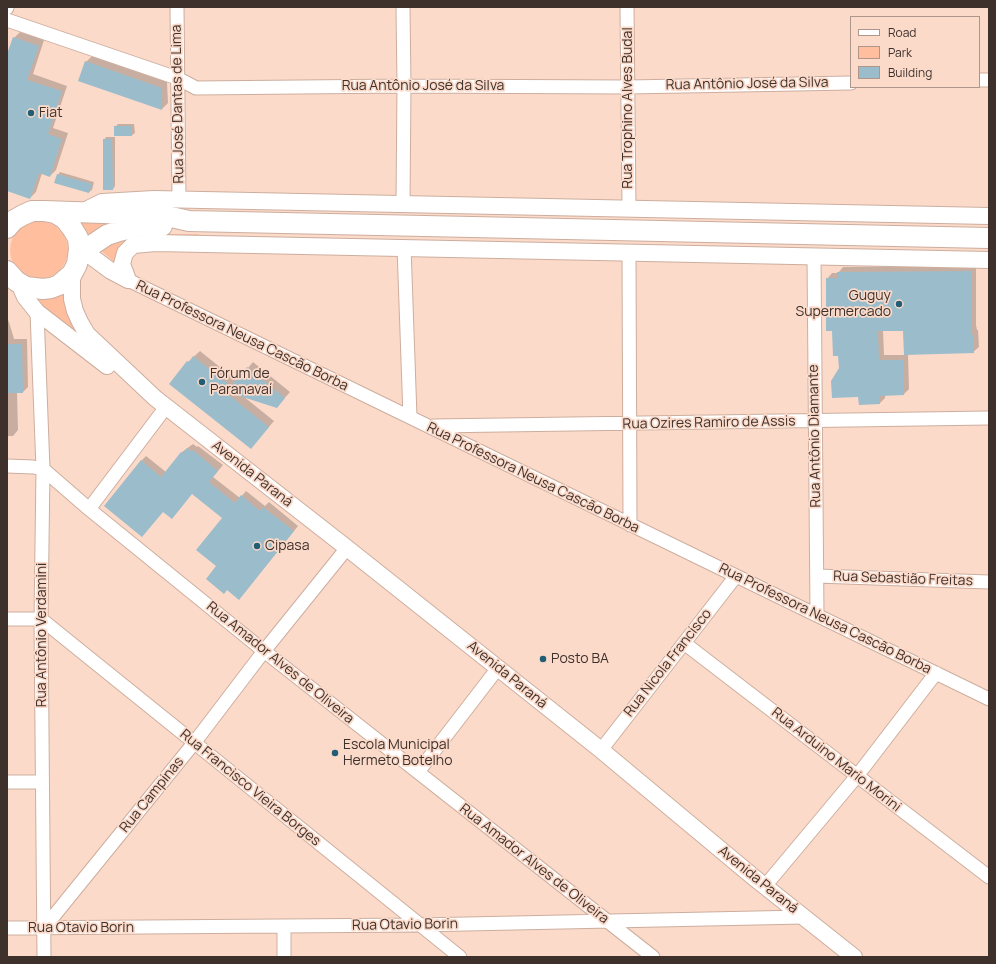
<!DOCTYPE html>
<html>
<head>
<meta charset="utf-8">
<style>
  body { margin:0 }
  #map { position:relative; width:996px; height:964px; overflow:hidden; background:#fbdaca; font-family:Manrope,sans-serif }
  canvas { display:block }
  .frame { position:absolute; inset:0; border:8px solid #3e312b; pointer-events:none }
  .legend { position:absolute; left:850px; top:16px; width:130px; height:72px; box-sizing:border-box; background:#fbdaca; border:1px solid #af968a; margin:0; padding:5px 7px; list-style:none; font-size:12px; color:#3e312b }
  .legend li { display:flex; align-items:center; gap:8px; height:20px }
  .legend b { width:20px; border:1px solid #af968a }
</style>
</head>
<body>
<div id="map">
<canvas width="996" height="964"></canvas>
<div class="frame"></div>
<ul class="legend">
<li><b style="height:5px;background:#fff"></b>Road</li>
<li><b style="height:11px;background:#ffbf9f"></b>Park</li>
<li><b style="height:11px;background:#9abccb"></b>Building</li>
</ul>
</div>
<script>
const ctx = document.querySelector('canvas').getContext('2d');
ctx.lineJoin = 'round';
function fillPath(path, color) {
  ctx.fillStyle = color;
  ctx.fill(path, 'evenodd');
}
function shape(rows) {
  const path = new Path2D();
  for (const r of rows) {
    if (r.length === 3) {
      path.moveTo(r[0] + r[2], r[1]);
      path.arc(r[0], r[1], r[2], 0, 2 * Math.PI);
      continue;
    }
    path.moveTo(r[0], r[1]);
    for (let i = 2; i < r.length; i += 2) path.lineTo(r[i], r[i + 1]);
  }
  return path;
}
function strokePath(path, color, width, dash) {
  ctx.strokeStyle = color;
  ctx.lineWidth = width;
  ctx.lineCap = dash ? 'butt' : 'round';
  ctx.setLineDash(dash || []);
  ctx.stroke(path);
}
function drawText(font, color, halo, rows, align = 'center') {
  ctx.font = font + ' Manrope,sans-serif';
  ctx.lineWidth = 3.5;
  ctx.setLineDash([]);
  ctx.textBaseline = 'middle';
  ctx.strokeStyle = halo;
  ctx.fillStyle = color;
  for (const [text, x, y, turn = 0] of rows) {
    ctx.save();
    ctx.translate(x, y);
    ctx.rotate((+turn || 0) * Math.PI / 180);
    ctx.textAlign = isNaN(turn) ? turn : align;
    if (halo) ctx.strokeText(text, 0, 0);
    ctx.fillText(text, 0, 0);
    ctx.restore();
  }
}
fillPath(shape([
  [74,218,160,220,88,240],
  [39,250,29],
  [149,234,199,234,199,239,143,237,114,262,98,248,99,246],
  [64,290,93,348,45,309,38,300,39,298]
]), '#ffbf9f');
fillPath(shape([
  [20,32,44,40,33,74,67,86,53,128,68,133,56,170,50,176,42,173,36,192,30,198,7,190,7,58,14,38],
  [92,56,167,82,168,103,162,109,86,62],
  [118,124,134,124,135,133,132,135,115,127],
  [106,137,115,137,115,186,113,189,104,140],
  [60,172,94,182,92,190,89,192,58,175],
  [976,266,976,325,977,330,978,330,979,347,973,352,908,354,909,389,904,394,885,394,885,398,880,403,859,396,840,369,839,355,833,330,827,279,832,273,838,273,843,267],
  [883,330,904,330,905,355,884,355],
  [7,318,9,322,14,339,27,339,28,387,23,392,17,392,18,430,13,436,7,436],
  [200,351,237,381,253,362,290,392,277,407,243,396,274,421,256,442,188,362],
  [193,444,197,447,198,446,223,465,213,477,240,498,246,491,265,506,269,502,298,526,244,593,228,589,217,566,223,518,192,493,163,511,142,536,141,461,146,456,166,472,182,452],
  [7,667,8,689,7,690]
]), '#0003');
fillPath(shape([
  [13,37,39,46,27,80,62,91,48,134,62,139,50,177,39,173,30,199,7,191,7,54],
  [85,61,162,88,162,110,78,81],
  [114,126,132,126,132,136,114,136],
  [103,139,112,139,113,190,103,190],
  [57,174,92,184,89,193,54,183],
  [971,271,972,331,972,335,973,335,974,353,904,355,903,331,878,331,879,360,904,360,904,395,880,396,880,404,859,405,858,397,832,398,831,381,839,368,838,356,833,356,832,331,826,331,826,278,837,278,837,272],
  [7,344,22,344,23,393,7,393],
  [193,356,231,386,247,367,285,398,277,408,224,391,269,427,251,449,169,384,187,361,189,362],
  [187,448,192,452,193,450,218,471,209,482,235,503,241,495,260,511,263,507,294,531,239,600,227,590,224,594,206,579,216,566,196,550,222,518,192,494,172,519,163,512,142,537,104,506,141,460,161,477,181,452,183,453]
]), '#9abccb');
const minor = shape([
  [177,7,179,200],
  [627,7,629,209],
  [7,8,7,7],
  [7,20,177,78,196,88,404,86,628,87,851,83],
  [979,80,989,80],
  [403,204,404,86,403,7],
  [404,247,410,417],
  [629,252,630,525],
  [814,256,817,615],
  [128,280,989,699],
  [37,312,43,469,41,619,44,957],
  [433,426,989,418],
  [7,466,33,467,43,469,89,509,264,651,653,957],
  [89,509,166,407],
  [817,576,989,582],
  [7,619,41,619,460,957],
  [684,643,989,877],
  [601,750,736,576],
  [418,772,498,668],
  [7,782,42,782],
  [765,886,857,776,936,673],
  [7,928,418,925,804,917],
  [44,928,194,743,264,651,347,548],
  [284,957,284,926]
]);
const tertiary = shape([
  [82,212,102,202,154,199,989,216],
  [79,254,92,257,111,271,128,280],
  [72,274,72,299,75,311,80,322,87,334,155,398,347,548,601,750,757,880,854,957],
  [128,280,122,264,125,253,133,245,156,243,989,260],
  [19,283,25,297,37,312,107,366]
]);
const primary = shape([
  [44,211,162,215,189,221,989,238],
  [7,228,14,220,23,215,32,211,44,211,55,213,65,219,72,228,78,238,79,249,77,264,72,274,59,285,51,288,43,289,26,287,16,281,7,271],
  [79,249,92,245,107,235,119,231,136,227,162,226]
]);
strokePath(minor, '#cdae9e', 15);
strokePath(tertiary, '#cdae9e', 18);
strokePath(primary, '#cdae9e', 22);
strokePath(minor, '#fff', 13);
strokePath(tertiary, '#fff', 16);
strokePath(primary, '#fff', 20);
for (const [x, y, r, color] of [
  [31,113,4,"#215e75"],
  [899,304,4,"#215e75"],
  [202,382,4,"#215e75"],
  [257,546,4,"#215e75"],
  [543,659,4,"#215e75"],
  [335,753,4,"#215e75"]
]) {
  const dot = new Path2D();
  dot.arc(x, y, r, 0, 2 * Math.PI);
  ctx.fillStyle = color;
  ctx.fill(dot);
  strokePath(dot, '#fbdaca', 1.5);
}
drawText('14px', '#3e312b', '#fbdaca', [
  ["Rua Antônio José da Silva",747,84,-1],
  ["Rua Antônio José da Silva",423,86],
  ["Rua José Dantas de Lima",178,104,-91],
  ["Rua Trophino Alves Budal",628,108,-90],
  ["Rua Professora Neusa Cascão Borba",242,336,26],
  ["Rua Ozires Ramiro de Assis",709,423,-1],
  ["Rua Antônio Diamante",815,436,-91],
  ["Avenida Paraná",252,474,38],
  ["Rua Professora Neusa Cascão Borba",533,478,26],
  ["Rua Sebastião Freitas",903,579,2],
  ["Rua Professora Neusa Cascão Borba",825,619,26],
  ["Rua Antônio Verdamini",42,635,-90],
  ["Rua Amador Alves de Oliveira",280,663,39],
  ["Rua Nicola Francisco",668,663,-52],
  ["Avenida Paraná",507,675,39],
  ["Rua Arduino Mario Morini",836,760,38],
  ["Rua Francisco Vieira Borges",250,788,39],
  ["Rua Campinas",152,795,-51],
  ["Rua Amador Alves de Oliveira",534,864,38],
  ["Avenida Paraná",758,880,39],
  ["Rua Otavio Borin",405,925,-1],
  ["Rua Otavio Borin",81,928]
]);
drawText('14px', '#3e312b', '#fbdaca', [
  ["Fiat",39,113],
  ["Guguy",891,296,"right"],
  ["Supermercado",891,312,"right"],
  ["Fórum de",210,374],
  ["Paranavaí",210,390],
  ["Cipasa",265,546],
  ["Posto BA",551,659],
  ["Escola Municipal",343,745],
  ["Hermeto Botelho",343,761]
], 'left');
</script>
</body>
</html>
